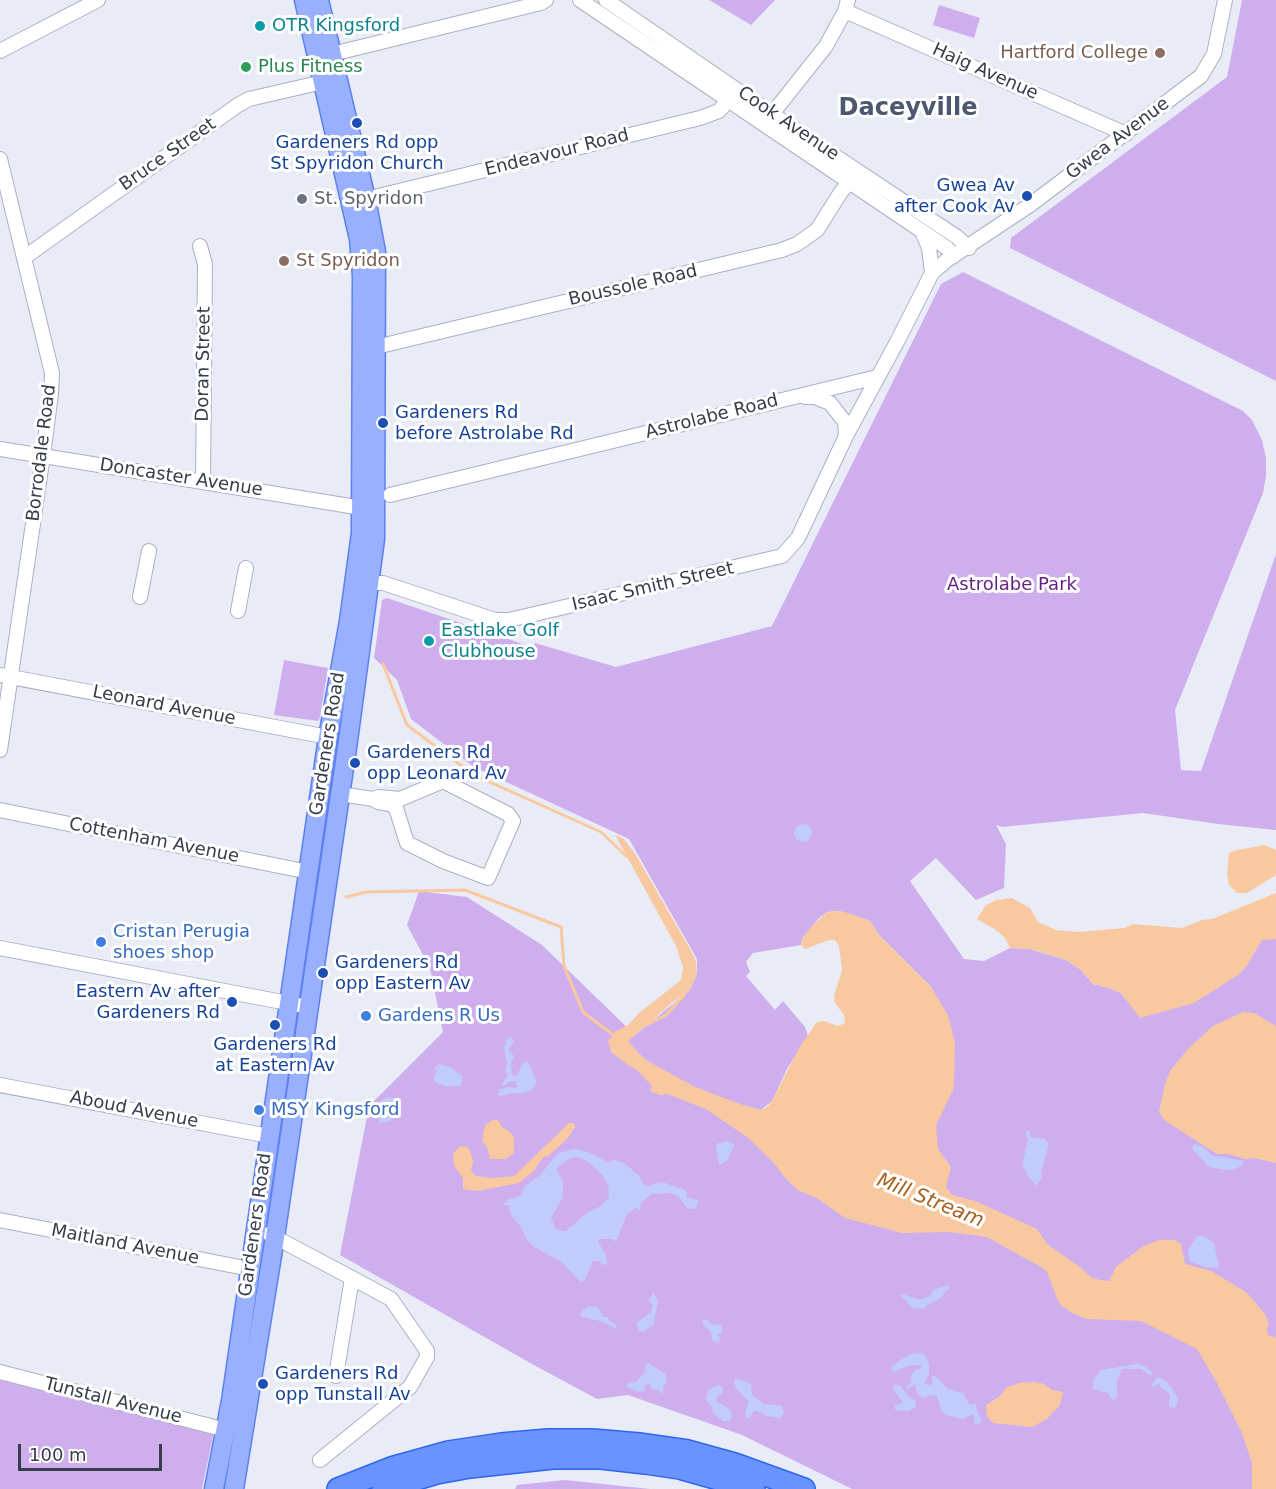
<!DOCTYPE html>
<html>
<head>
<meta charset="utf-8">
<style>
  body { margin:0 }
  #map { position:relative; width:1276px; height:1489px; overflow:hidden; background:#e9ecf6; font-family:"DejaVu Sans",sans-serif }
  canvas { display:block }
  .scale { position:absolute; left:18px; top:1444px; width:144px; height:27px; box-sizing:border-box; border:3px solid #363d4b; border-top:0; padding-left:8px; font-size:18px; line-height:21px; white-space:nowrap; color:#363d4b; -webkit-text-stroke:4px #fff; paint-order:stroke }
</style>
</head>
<body>
<div id="map">
<canvas width="1276" height="1489"></canvas>
<div class="scale">100 m</div>
</div>
<script>
const ctx = document.querySelector('canvas').getContext('2d');
ctx.lineJoin = 'round';
function fillPath(path, color) {
  ctx.fillStyle = color;
  ctx.fill(path, 'evenodd');
}
function shape(rows) {
  const path = new Path2D();
  for (const r of rows) {
    if (r.length === 3) {
      path.moveTo(r[0] + r[2], r[1]);
      path.arc(r[0], r[1], r[2], 0, 2 * Math.PI);
      continue;
    }
    path.moveTo(r[0], r[1]);
    for (let i = 2; i < r.length; i += 2) path.lineTo(r[i], r[i + 1]);
  }
  return path;
}
function strokePath(path, color, width, dash) {
  ctx.strokeStyle = color;
  ctx.lineWidth = width;
  ctx.lineCap = dash ? 'butt' : 'round';
  ctx.setLineDash(dash || []);
  ctx.stroke(path);
}
function drawText(font, color, halo, rows, align = 'center') {
  ctx.font = font + ' "DejaVu Sans",sans-serif';
  ctx.lineWidth = 6;
  ctx.setLineDash([]);
  ctx.textBaseline = 'middle';
  ctx.strokeStyle = halo;
  ctx.fillStyle = color;
  for (const [text, x, y, turn = 0] of rows) {
    ctx.save();
    ctx.translate(x, y);
    ctx.rotate((+turn || 0) * Math.PI / 180);
    ctx.textAlign = isNaN(turn) ? turn : align;
    if (halo) ctx.strokeText(text, 0, 0);
    ctx.fillText(text, 0, 0);
    ctx.restore();
  }
}
fillPath(shape([
  [709,0,775,0,751,25],
  [1242,0,1276,0,1276,381,1010,248,1011,238,1227,77],
  [939,5,980,18,974,38,933,25],
  [963,272,1243,411,1252,420,1262,440,1266,458,1266,476,1263,493,1175,710,1181,770,1201,771,1276,554,1276,830,1218,824,1143,813,1002,827,996,825,1006,844,1004,888,976,900,936,858,910,881,964,959,984,961,1010,948,1030,949,1066,960,1080,969,1093,984,1109,988,1121,993,1126,1000,1276,928,1276,1476,1272,1489,852,1489,742,1435,628,1395,597,1399,532,1364,340,1255,369,1106,443,1032,430,968,407,925,419,891,467,897,542,945,635,1035,690,990,697,973,697,959,629,839,474,767,411,719,397,680,374,658,382,600,387,598,529,646,534,647,535,643,616,667,772,626,941,284],
  [839,911,870,921,879,935,931,987,820,1169,753,1108,761,1110,772,1101,787,1069,808,1036,805,1027,783,1001,775,1010,746,976,750,972,746,962,753,953,801,945,802,939,818,919,827,912],
  [284,660,328,668,320,717,318,721,274,715],
  [0,1379,214,1431,202,1489,0,1489],
  [565,1480,650,1489,515,1489,517,1485]
]), '#cfaeee');
fillPath(shape([
  [803,833,9],
  [510,1037,514,1041,508,1050,514,1056,511,1063,512,1075,517,1076,522,1064,528,1061,537,1082,532,1090,523,1093,512,1093,499,1096,498,1095,499,1090,507,1087,515,1088,518,1086,515,1081,509,1082,504,1086,502,1083,508,1076,505,1069,507,1064,504,1047,507,1039],
  [439,1064,450,1067,463,1077,461,1086,445,1086,435,1082,434,1077,437,1071,434,1068],
  [389,1097,393,1098,395,1103,391,1121,380,1123,378,1118,383,1112,379,1107,380,1101],
  [1026,1130,1030,1132,1031,1137,1045,1139,1049,1144,1041,1172,1042,1177,1037,1186,1027,1175,1027,1172,1022,1166,1028,1139,1026,1136],
  [726,1141,734,1144,734,1147,731,1151,728,1160,719,1165,716,1144],
  [1196,1144,1205,1148,1211,1155,1244,1161,1242,1165,1236,1169,1226,1170,1209,1167,1192,1149,1193,1145],
  [574,1149,588,1152,608,1162,614,1160,622,1162,632,1169,633,1172,639,1175,644,1185,649,1186,660,1182,665,1183,685,1190,687,1193,686,1197,698,1200,697,1205,694,1209,688,1209,678,1196,670,1193,651,1194,641,1203,640,1210,636,1208,627,1214,616,1242,613,1239,600,1239,598,1242,606,1255,607,1264,603,1265,599,1261,593,1261,585,1280,580,1282,563,1263,533,1246,526,1239,521,1227,511,1215,509,1205,503,1205,507,1200,520,1196,525,1186,540,1175,558,1153],
  [578,1157,587,1161,602,1175,608,1185,609,1197,601,1206,587,1213,566,1231,562,1231,555,1228,551,1218,562,1199,563,1192,563,1181,556,1169,570,1158],
  [1197,1236,1203,1236,1214,1243,1219,1267,1209,1268,1190,1262,1188,1250],
  [948,1286,950,1288,944,1293,942,1297,927,1305,923,1309,913,1308,909,1305,907,1301,900,1296,902,1294,917,1299,922,1299,930,1296,934,1289],
  [653,1293,658,1300,654,1324,643,1332,639,1331,636,1323,651,1312,653,1305,648,1300],
  [589,1306,598,1307,603,1317,608,1317,608,1320,616,1325,617,1329,600,1321,579,1316,583,1310],
  [706,1319,711,1324,722,1325,722,1333,717,1335,720,1337,719,1343,712,1340,711,1332,703,1324,703,1320],
  [921,1353,926,1356,929,1364,929,1374,924,1384,931,1385,933,1383,931,1377,935,1376,948,1389,963,1393,970,1405,975,1404,977,1407,977,1413,981,1418,981,1422,978,1424,974,1423,974,1416,972,1414,963,1419,946,1415,941,1410,937,1396,933,1395,922,1398,917,1393,915,1384,906,1390,906,1387,911,1382,911,1375,915,1370,921,1368,921,1365,908,1366,894,1372,891,1370,892,1366,910,1354],
  [648,1363,665,1374,667,1383,664,1384,663,1394,658,1390,651,1389,650,1383,644,1386,646,1390,640,1392,627,1387,627,1383,636,1382,645,1372,645,1367],
  [1138,1364,1146,1367,1154,1374,1149,1375,1141,1369,1122,1369,1117,1380,1117,1396,1113,1401,1108,1393,1093,1389,1093,1381,1100,1370],
  [1158,1377,1167,1382,1175,1393,1178,1400,1175,1408,1169,1407,1170,1396,1167,1391,1161,1388,1160,1383,1152,1387,1151,1385],
  [736,1378,751,1384,752,1395,764,1404,782,1406,784,1412,781,1418,767,1416,756,1410,752,1413,750,1418,747,1418,745,1412,749,1402,736,1388,734,1381],
  [718,1385,722,1387,723,1392,717,1397,716,1401,731,1410,732,1417,729,1421,723,1421,713,1413,712,1407,706,1400,708,1390],
  [895,1385,900,1386,910,1398,916,1401,915,1407,909,1411,895,1410,895,1406,903,1402,892,1388]
]), '#c2cbfd');
fillPath(shape([
  [615,835,624,839,636,855,690,949,696,961,697,973,690,990,672,1003,628,1041,636,1050,646,1060,693,1086,740,1104,761,1110,767,1107,772,1101,800,1046,817,1022,824,1021,838,1026,845,1023,844,1015,835,1003,834,996,842,970,839,946,835,940,829,940,805,949,801,945,802,939,810,928,827,912,839,911,848,913,870,921,879,935,931,987,948,1015,955,1043,954,1083,953,1090,936,1125,938,1149,951,1167,946,1187,952,1195,975,1201,1037,1229,1047,1244,1080,1267,1092,1278,1100,1280,1109,1281,1116,1267,1142,1247,1159,1240,1175,1240,1181,1244,1185,1264,1211,1271,1236,1286,1247,1293,1265,1314,1269,1324,1267,1329,1268,1335,1276,1338,1276,1489,1252,1489,1252,1463,1242,1433,1217,1383,1197,1349,1141,1321,1087,1319,1074,1314,1062,1306,1058,1301,1047,1272,1041,1267,987,1237,948,1232,902,1233,845,1218,817,1198,799,1191,787,1180,773,1162,747,1137,706,1109,667,1094,660,1095,650,1091,652,1086,637,1070,628,1065,611,1052,608,1040,614,1036,614,1032,628,1025,639,1013,681,980,683,968,676,946],
  [1265,845,1276,850,1276,875,1247,893,1237,893,1229,885,1227,874,1229,853,1237,850],
  [1276,893,1276,939,1262,940,1246,967,1238,975,1194,1003,1140,1018,1121,993,1109,988,1093,984,1080,969,1066,960,1031,949,1010,948,1005,938,996,930,977,919,986,905,996,900,1012,898,1030,908,1038,922,1056,930,1078,932,1124,928,1133,924,1182,928,1202,920,1212,919],
  [1243,1012,1254,1013,1276,1026,1276,1163,1254,1158,1245,1159,1229,1154,1217,1154,1164,1120,1159,1112,1165,1084,1170,1071,1188,1049,1213,1026],
  [493,1120,498,1120,502,1127,511,1133,514,1138,514,1153,506,1159,490,1159,487,1147,482,1141,485,1125],
  [569,1123,574,1123,575,1127,567,1139,547,1157,544,1156,534,1171,519,1183,477,1191,463,1189,463,1178,455,1167,453,1159,453,1154,459,1147,465,1146,469,1149,473,1160,471,1171,476,1176,493,1178,514,1176],
  [1035,1382,1044,1384,1052,1390,1063,1392,1060,1405,1047,1419,1032,1427,1023,1426,993,1423,987,1417,986,1405,1000,1396,1006,1388,1019,1383]
]), '#f8c9a0');
strokePath(shape([
  [383,664,407,725,474,775,601,832,626,856],
  [346,897,366,892,465,890,561,927,564,966,583,1012,617,1038],
  [644,1026,666,1015,684,995,686,990]
]), '#f8c9a0', 3);
const minor = shape([
  [580,0,947,248,954,256],
  [606,0,772,114,957,237,969,248],
  [845,11,1126,134],
  [0,51,98,0],
  [332,54,541,3,546,0],
  [768,119,826,46,845,11,848,0],
  [0,159,52,373,51,394,43,455,0,750],
  [366,199,700,118,719,111,734,93],
  [922,231,929,248,932,273],
  [200,246,205,264,203,482],
  [25,257,238,105,249,99,323,82],
  [376,347,782,250,797,244,817,230,841,192,858,172],
  [805,397,815,397,830,403,845,422,846,436],
  [0,449,362,508],
  [390,495,877,377],
  [364,590,371,583,383,583,495,620,509,620,782,556,798,538,846,436,898,340,932,273,947,260,1030,205,1201,76,1214,54,1225,0],
  [140,597,149,551],
  [238,611,246,568],
  [0,675,328,737],
  [340,794,373,799,378,802,390,804,396,808,407,843,443,861,488,878,513,821,508,814,443,781,400,799,379,797,373,799],
  [0,810,309,872],
  [0,948,298,1005],
  [0,1085,269,1136],
  [0,1220,250,1269],
  [269,1234,352,1278,336,1376],
  [0,1372,226,1430],
  [320,1460,410,1387,427,1357,427,1351,391,1299,352,1278]
]);
const major = shape([
  [214,1489,231,1401,328,737,349,621,361,533,362,276,359,239,304,0],
  [234,1489,275,1237,348,741,375,539,376,252,366,199,319,0]
]);
const highway = shape([
  [338,1489,394,1467,448,1452,501,1444,548,1440,593,1440,639,1444,688,1451,735,1464,804,1489],
  [383,1489,437,1473,470,1467,553,1458,601,1458,645,1463,679,1468,754,1489]
]);
strokePath(minor, '#aab1c3', 16);
strokePath(major, '#5d80f0', 21);
strokePath(highway, '#2b67ee', 24);
strokePath(minor, '#fff', 14);
strokePath(major, '#99b0ff', 18);
strokePath(highway, '#6b93ff', 21);
for (const [x, y, r, color] of [
  [260,26,6,"#0f9aa8"],
  [1160,53,6,"#8d6e63"],
  [246,67,6,"#2e9e5b"],
  [357,123,6,"#1a4fb4"],
  [1027,196,6,"#1a4fb4"],
  [302,199,6,"#6b7280"],
  [284,261,6,"#8d6e63"],
  [383,423,6,"#1a4fb4"],
  [429,641,6,"#0f9aa8"],
  [355,763,6,"#1a4fb4"],
  [101,942,6,"#3f7fe0"],
  [323,973,6,"#1a4fb4"],
  [232,1002,6,"#1a4fb4"],
  [366,1016,6,"#3f7fe0"],
  [275,1025,6,"#1a4fb4"],
  [259,1110,6,"#3f7fe0"],
  [263,1384,6,"#1a4fb4"]
]) {
  const dot = new Path2D();
  dot.arc(x, y, r, 0, 2 * Math.PI);
  ctx.fillStyle = color;
  ctx.fill(dot);
  strokePath(dot, '#fff', 2);
}
drawText('18px', '#0d838f', '#fff', [
  ["OTR Kingsford",272,26],
  ["Eastlake Golf",441,631],
  ["Clubhouse",441,652]
], 'left');
drawText('18px', '#785e54', '#fff', [
  ["Hartford College",1148,53],
  ["St Spyridon",296,261,"left"]
], 'right');
drawText('18px', '#27864d', '#fff', [
  ["Plus Fitness",258,67]
], 'left');
drawText('18px', '#363d4b', '#fff', [
  ["Haig Avenue",985,72,24],
  ["Cook Avenue",788,124,34],
  ["Gwea Avenue",1118,139,-37],
  ["Endeavour Road",557,153,-14],
  ["Bruce Street",168,155,-35],
  ["Boussole Road",633,286,-13],
  ["Doran Street",204,364,-89],
  ["Astrolabe Road",712,417,-14],
  ["Borrodale Road",42,453,-83],
  ["Doncaster Avenue",181,478,9],
  ["Isaac Smith Street",653,587,-13],
  ["Leonard Avenue",164,706,11],
  ["Gardeners Road",328,744,-81],
  ["Cottenham Avenue",154,841,11],
  ["Aboud Avenue",134,1110,11],
  ["Gardeners Road",256,1225,-82],
  ["Maitland Avenue",125,1245,11],
  ["Tunstall Avenue",113,1401,14]
]);
drawText('18px', '#164399', '#fff', [
  ["Gardeners Rd opp",357,143,"center"],
  ["St Spyridon Church",357,164,"center"],
  ["Gwea Av",1015,186,"right"],
  ["after Cook Av",1015,207,"right"],
  ["Gardeners Rd",395,413],
  ["before Astrolabe Rd",395,434],
  ["Gardeners Rd",367,753],
  ["opp Leonard Av",367,774],
  ["Gardeners Rd",335,963],
  ["opp Eastern Av",335,984],
  ["Eastern Av after",220,992,"right"],
  ["Gardeners Rd",220,1013,"right"],
  ["Gardeners Rd",275,1045,"center"],
  ["at Eastern Av",275,1066,"center"],
  ["Gardeners Rd",275,1374],
  ["opp Tunstall Av",275,1395]
], 'left');
drawText('18px', '#5b616d', '#fff', [
  ["St. Spyridon",314,199]
], 'left');
drawText('18px', '#652284', '#fff', [
  ["Astrolabe Park",1012,585]
]);
drawText('18px', '#366cbe', '#fff', [
  ["Cristan Perugia",113,932],
  ["shoes shop",113,953],
  ["Gardens R Us",378,1016],
  ["MSY Kingsford",271,1110]
], 'left');
drawText('italic 20px', '#a86220', '#fff', [
  ["Mill Stream",930,1201,22]
]);
drawText('bold 24px', '#4c586f', '#fff', [
  ["Daceyville",908,109]
]);
</script>
</body>
</html>
